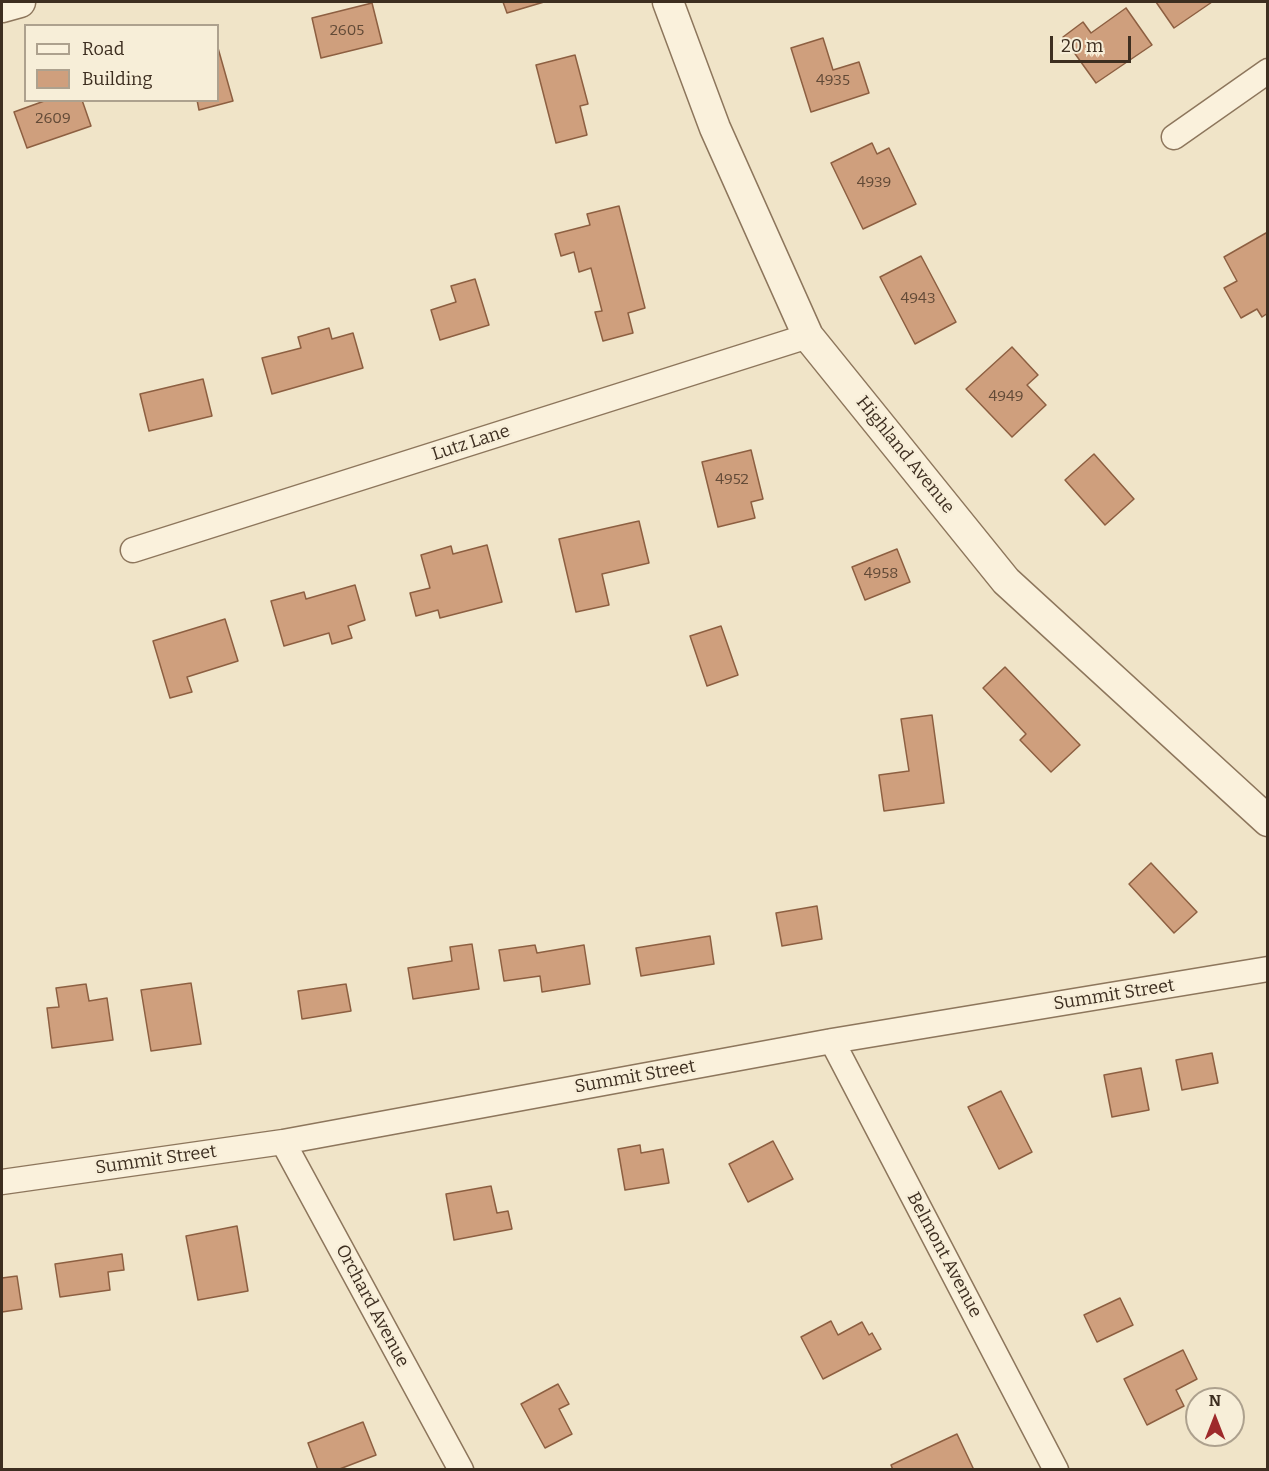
<!DOCTYPE html>
<html>
<head>
<meta charset="utf-8">
<style>
  body { margin:0 }
  #map { position:relative; width:1269px; height:1471px; overflow:hidden; background:#f0e4c8; font-family:Bitter,serif }
  canvas { display:block }
  .frame { position:absolute; inset:0; border:3px solid #3d2e20; pointer-events:none }
  .legend { position:absolute; left:24px; top:24px; width:195px; height:78px; box-sizing:border-box; background:#f7eed8; border:2px solid #ada18e; margin:0; padding:8px 10px; list-style:none; font-size:18px; color:#3d2e20 }
  .legend li { display:flex; align-items:center; gap:12px; height:30px }
  .legend b { width:30px; border:2px solid #ada18e }
  .north { position:absolute; left:1185px; top:1387px; width:60px; height:60px; box-sizing:border-box; background:#f7eed8; border:2px solid #ada18e; border-radius:50%; rotate:0deg; font-size:16px; font-weight:700; line-height:24px; text-align:center; color:#3d2e20 }
  .north::after { content:''; display:block; margin:auto; width:21px; height:27px; background:#9e2a2b; clip-path:polygon(50% 0,100% 100%,50% 72%,0 100%) }
  .scale { position:absolute; left:1050px; top:36px; width:81px; height:27px; box-sizing:border-box; border:3px solid #3d2e20; border-top:0; padding-left:8px; font-size:18px; line-height:21px; white-space:nowrap; color:#3d2e20; -webkit-text-stroke:4px #f7eed8; paint-order:stroke }
</style>
</head>
<body>
<div id="map">
<canvas width="1269" height="1471"></canvas>
<div class="frame"></div>
<ul class="legend">
<li><b style="height:8px;background:#faf1dc"></b>Road</li>
<li><b style="height:16px;background:#cf9f7d"></b>Building</li>
</ul>
<div class="north">N</div>
<div class="scale">20 m</div>
</div>
<script>
const ctx = document.querySelector('canvas').getContext('2d');
ctx.lineJoin = 'round';
function fillPath(path, color) {
  ctx.fillStyle = color;
  ctx.fill(path, 'evenodd');
}
function shape(rows) {
  const path = new Path2D();
  for (const r of rows) {
    path.moveTo(r[0], r[1]);
    for (let i = 2; i < r.length; i += 2) path.lineTo(r[i], r[i + 1]);
  }
  return path;
}
function strokePath(path, color, width, dash) {
  ctx.strokeStyle = color;
  ctx.lineWidth = width;
  ctx.lineCap = dash ? 'butt' : 'round';
  ctx.setLineDash(dash || []);
  ctx.stroke(path);
}
function drawText(font, color, halo, rows, align = 'center') {
  ctx.font = font + ' Bitter,serif';
  ctx.lineWidth = 5;
  ctx.setLineDash([]);
  ctx.textBaseline = 'middle';
  ctx.strokeStyle = halo;
  ctx.fillStyle = color;
  for (const [text, x, y, turn = 0] of rows) {
    ctx.save();
    ctx.translate(x, y);
    ctx.rotate((+turn || 0) * Math.PI / 180);
    ctx.textAlign = isNaN(turn) ? turn : align;
    if (halo) ctx.strokeText(text, 0, 0);
    ctx.fillText(text, 0, 0);
    ctx.restore();
  }
}
const building = shape([
  [503,2,544,2,507,13,503,2],
  [1156,2,1212,2,1174,28,1156,2],
  [372,3,382,43,321,58,312,18,372,3],
  [1126,8,1152,45,1096,83,1063,37,1083,22,1091,33,1126,8],
  [823,38,833,70,859,62,869,93,811,112,791,48,823,38],
  [218,48,233,101,199,110,197,100,218,100,218,48],
  [575,55,588,104,580,106,587,135,556,143,536,65,575,55],
  [47,100,82,100,91,126,27,148,14,112,47,100],
  [872,143,877,154,889,148,916,204,863,229,831,163,872,143],
  [619,206,645,308,628,313,633,333,603,341,595,312,602,311,591,268,579,272,574,252,561,256,555,234,590,225,587,214,619,206],
  [1266,233,1268,235,1268,313,1262,317,1257,309,1241,318,1224,288,1237,281,1224,257,1266,233],
  [921,256,956,322,915,344,880,277,921,256],
  [475,279,489,325,440,340,431,310,456,302,451,286,475,279],
  [329,328,332,339,353,333,363,368,272,394,262,358,301,348,298,337,329,328],
  [1012,347,1038,375,1027,385,1046,405,1012,437,966,389,1012,347],
  [203,379,212,416,149,431,140,394,203,379],
  [751,450,763,499,751,502,755,518,718,527,702,462,751,450],
  [1094,454,1134,499,1105,525,1065,480,1094,454],
  [639,521,649,563,602,574,609,605,576,612,559,539,639,521],
  [487,545,502,602,440,618,438,610,416,616,410,593,430,588,421,555,451,546,453,554,487,545],
  [897,549,910,582,865,600,852,567,897,549],
  [355,585,365,620,348,626,352,638,332,644,329,633,284,646,271,601,304,592,306,599,355,585],
  [225,619,238,661,187,677,192,692,170,698,153,641,225,619],
  [721,626,738,675,707,686,690,636,721,626],
  [1005,667,1080,745,1051,772,1020,740,1026,734,983,688,1005,667],
  [932,715,944,803,884,811,879,775,909,771,901,719,932,715],
  [1151,863,1197,912,1174,933,1129,884,1151,863],
  [817,906,822,939,782,946,776,913,817,906],
  [710,936,714,964,641,976,636,948,710,936],
  [472,944,479,989,413,999,408,968,452,961,450,947,472,944],
  [535,945,537,953,584,945,590,984,542,992,540,976,504,981,499,950,535,945],
  [191,983,201,1044,151,1051,141,990,191,983],
  [86,984,89,1001,107,998,113,1040,52,1048,47,1008,59,1007,56,988,86,984],
  [346,984,351,1011,302,1019,298,991,346,984],
  [1212,1053,1218,1083,1182,1090,1176,1060,1212,1053],
  [1141,1068,1149,1110,1112,1117,1104,1075,1141,1068],
  [1001,1091,1032,1152,999,1169,968,1107,1001,1091],
  [773,1141,793,1179,748,1202,729,1164,773,1141],
  [640,1145,641,1153,663,1149,669,1183,625,1190,618,1149,640,1145],
  [491,1186,497,1213,508,1211,512,1229,454,1240,446,1194,491,1186],
  [237,1226,248,1291,198,1300,186,1236,237,1226],
  [122,1254,124,1270,108,1272,110,1290,60,1297,55,1264,122,1254],
  [17,1276,22,1309,2,1312,2,1278,17,1276],
  [1120,1298,1133,1325,1097,1342,1084,1315,1120,1298],
  [831,1321,838,1335,862,1322,869,1335,872,1333,881,1349,823,1379,801,1337,831,1321],
  [1183,1350,1197,1379,1176,1390,1184,1406,1147,1425,1124,1379,1183,1350],
  [558,1384,569,1404,559,1409,572,1434,545,1448,521,1404,558,1384],
  [363,1422,376,1455,337,1470,318,1470,308,1443,363,1422],
  [957,1434,974,1470,893,1470,891,1465,957,1434]
]);
fillPath(building, '#cf9f7d');
strokePath(building, '#8d5f41', 1.5);
const minor = shape([
  [1174,137,1268,71],
  [133,550,808,336],
  [832,1041,1056,1470],
  [283,1142,461,1470],
  [2,1182,283,1142,832,1041,1268,969]
]);
const tertiary = shape([
  [668,2,715,128,808,336,1006,581,1268,821],
  [2,7,20,2]
]);
strokePath(minor, '#8d765c', 27);
strokePath(tertiary, '#8d765c', 33);
strokePath(minor, '#faf1dc', 24);
strokePath(tertiary, '#faf1dc', 30);
drawText('15px', '#624a37', null, [
  ["2605",347,31],
  ["4935",833,81],
  ["2609",53,119],
  ["4939",874,183],
  ["4943",918,299],
  ["4949",1006,397],
  ["4952",732,480],
  ["4958",881,574]
]);
drawText('18px', '#3d2e20', '#f7eed8', [
  ["Lutz Lane",471,443,-18],
  ["Highland Avenue",905,455,51],
  ["Summit Street",1114,995,-9],
  ["Summit Street",635,1077,-10],
  ["Summit Street",156,1160,-8],
  ["Belmont Avenue",944,1255,62],
  ["Orchard Avenue",372,1306,62]
]);
</script>
</body>
</html>
